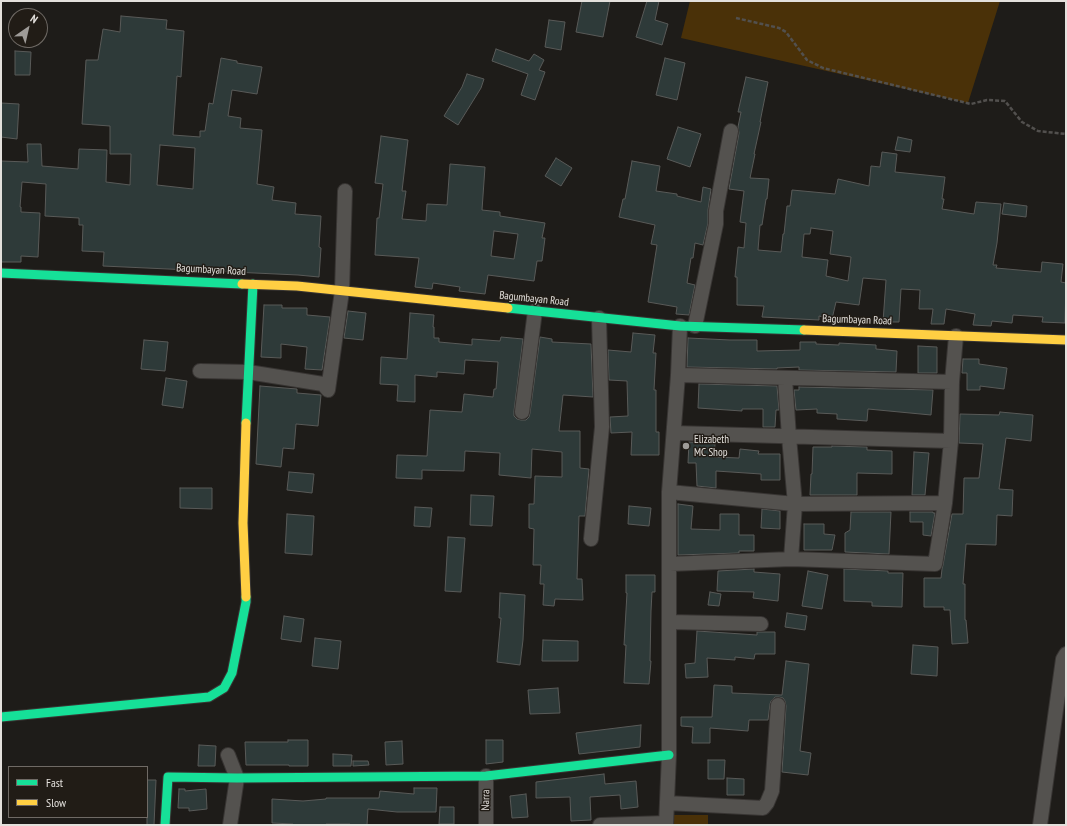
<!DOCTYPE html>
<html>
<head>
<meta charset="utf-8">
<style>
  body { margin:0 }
  #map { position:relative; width:1067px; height:826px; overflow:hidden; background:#1e1c19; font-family:"PT Sans Narrow",sans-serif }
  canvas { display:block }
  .frame { position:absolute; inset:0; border:2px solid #e3e0dc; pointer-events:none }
  .legend { position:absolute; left:8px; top:766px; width:140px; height:52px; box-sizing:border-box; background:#211c16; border:1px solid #6f6a65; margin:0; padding:5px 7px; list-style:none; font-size:12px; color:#e3e0dc }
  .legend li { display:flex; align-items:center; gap:8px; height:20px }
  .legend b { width:20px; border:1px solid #6f6a65 }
  .north { position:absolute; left:8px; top:8px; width:40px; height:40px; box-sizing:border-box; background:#211c16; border:1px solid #6f6a65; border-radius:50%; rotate:34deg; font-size:11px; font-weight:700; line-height:16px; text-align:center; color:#e3e0dc }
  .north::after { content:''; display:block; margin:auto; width:14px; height:18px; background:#9e9b98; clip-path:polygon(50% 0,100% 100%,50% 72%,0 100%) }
</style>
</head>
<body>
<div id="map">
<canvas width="1067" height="826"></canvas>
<div class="frame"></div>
<ul class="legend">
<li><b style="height:5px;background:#16e098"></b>Fast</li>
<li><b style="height:5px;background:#ffcf43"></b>Slow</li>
</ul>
<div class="north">N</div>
</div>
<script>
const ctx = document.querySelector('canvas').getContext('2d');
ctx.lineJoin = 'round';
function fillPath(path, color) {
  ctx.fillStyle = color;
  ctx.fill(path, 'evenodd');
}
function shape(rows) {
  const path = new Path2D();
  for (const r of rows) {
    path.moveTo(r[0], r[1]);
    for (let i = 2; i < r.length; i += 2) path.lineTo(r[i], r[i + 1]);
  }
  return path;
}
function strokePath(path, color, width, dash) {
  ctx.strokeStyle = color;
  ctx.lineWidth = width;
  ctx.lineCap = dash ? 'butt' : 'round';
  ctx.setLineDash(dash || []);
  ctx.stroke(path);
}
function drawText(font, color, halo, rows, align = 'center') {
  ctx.font = font + ' "PT Sans Narrow",sans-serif';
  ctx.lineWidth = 3;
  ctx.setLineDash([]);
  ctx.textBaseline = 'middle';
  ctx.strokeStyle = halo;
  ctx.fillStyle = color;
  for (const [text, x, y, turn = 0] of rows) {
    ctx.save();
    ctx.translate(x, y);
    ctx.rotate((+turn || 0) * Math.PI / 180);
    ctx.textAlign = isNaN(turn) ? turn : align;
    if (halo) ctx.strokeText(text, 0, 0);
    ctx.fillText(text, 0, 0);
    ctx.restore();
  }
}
fillPath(shape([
  [690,1,1000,1,968,103,681,38],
  [673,815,708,815,708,825,673,825]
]), '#4a3108');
const building = shape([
  [582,1,610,1,603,37,576,32,582,1],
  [647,1,659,1,655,20,668,24,662,45,636,37,647,1],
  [121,16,167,20,166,29,184,31,181,77,177,76,173,135,200,137,200,131,205,131,209,103,213,104,221,58,237,61,237,63,262,67,257,94,232,90,228,116,241,118,240,128,262,130,257,184,274,187,272,200,296,203,295,214,321,216,319,247,321,248,319,277,298,275,103,266,104,252,82,251,83,225,79,225,79,218,45,216,46,184,22,182,20,207,21,207,21,212,40,213,38,257,21,256,21,262,1,262,1,161,28,162,27,144,41,144,42,166,78,169,79,149,107,150,106,182,130,185,131,154,110,154,110,126,82,124,86,60,98,60,103,29,120,32,121,16],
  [160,145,195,148,193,189,157,185,160,145],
  [549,20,565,22,561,50,545,47,549,20],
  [496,49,529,61,534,54,544,60,539,70,545,72,535,100,521,95,528,74,492,61,496,49],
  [15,51,31,52,30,75,15,75,15,51],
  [665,58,685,63,677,100,656,95,665,58],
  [467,74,484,79,481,88,458,125,444,116,462,87,467,74],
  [746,77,768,82,760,122,761,122,754,154,755,154,750,178,769,179,767,199,766,199,762,225,760,225,758,250,781,252,783,234,784,234,787,206,790,206,792,190,835,194,838,179,869,186,871,166,880,167,882,152,897,154,895,172,945,177,942,199,944,199,942,209,974,214,976,202,1001,204,997,243,993,265,997,265,996,268,1041,272,1042,262,1063,264,1061,282,1066,283,1065,323,1042,322,1043,317,1013,315,1012,323,992,321,991,326,973,325,975,314,946,309,944,324,931,324,933,309,919,309,920,290,901,289,899,322,883,322,886,280,863,278,859,305,836,302,832,319,819,316,819,320,762,317,764,306,737,305,737,277,735,277,738,247,744,248,746,223,740,222,744,191,729,189,739,133,738,127,741,112,738,112,746,77],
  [811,228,833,231,830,254,851,257,848,281,826,276,828,260,802,257,804,234,810,234,811,228],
  [1,103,19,104,17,139,1,137,1,103],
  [678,127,701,134,690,167,667,159,678,127],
  [381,136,408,140,402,191,406,191,402,219,426,221,427,204,447,205,450,164,485,167,482,210,500,212,500,216,545,223,542,238,545,238,542,261,537,261,534,281,488,275,485,294,459,291,460,287,433,283,432,289,415,287,419,258,375,255,377,218,379,218,383,184,375,183,381,136],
  [494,231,518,234,514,259,491,256,494,231],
  [898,137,912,140,910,152,895,150,898,137],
  [556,158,572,168,561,186,545,176,556,158],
  [632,161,660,166,656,191,677,194,677,196,701,202,703,187,711,189,708,210,708,223,703,245,695,243,693,258,691,258,687,283,695,285,689,315,676,314,677,307,648,302,657,245,651,244,655,225,619,217,623,199,625,199,632,161],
  [1004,203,1027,206,1026,217,1002,214,1004,203],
  [264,305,282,305,282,308,307,308,307,315,330,317,322,370,305,369,307,347,281,344,281,358,261,357,264,305],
  [348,311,366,313,363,340,344,338,348,311],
  [410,313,434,315,433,327,434,327,434,338,439,338,439,342,472,345,472,339,500,341,501,337,523,339,514,411,514,416,517,419,521,420,526,420,529,417,530,413,540,337,552,339,552,342,591,344,593,397,563,395,559,431,580,431,580,468,589,469,585,516,579,516,577,579,582,579,583,600,555,599,554,606,543,605,544,584,540,584,541,565,533,565,534,529,529,528,529,504,534,504,535,476,562,477,562,452,532,449,531,478,499,475,500,453,465,451,464,471,422,470,422,479,396,478,397,455,427,456,430,410,462,412,464,394,493,397,494,389,496,389,498,362,465,360,464,374,437,372,437,377,415,375,415,402,397,401,398,385,380,384,381,357,407,359,410,313],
  [633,333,655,335,653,353,656,353,654,390,656,390,656,432,659,432,659,455,631,455,632,432,611,433,610,417,628,416,627,381,609,380,608,350,631,352,633,333],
  [688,338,730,340,757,340,757,351,800,350,800,342,816,342,816,344,839,345,839,343,876,345,876,349,897,351,896,372,799,370,799,367,777,368,777,369,687,367,688,338],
  [144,340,168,342,165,371,141,369,144,340],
  [918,346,937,347,937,373,918,373,918,346],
  [963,359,979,359,979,364,1007,368,1004,389,980,386,980,390,967,390,967,373,962,373,963,359],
  [166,378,187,381,183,408,162,405,166,378],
  [699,384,777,386,779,410,776,410,775,427,763,427,763,409,742,409,742,411,698,408,699,384],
  [260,386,297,389,297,393,321,395,318,426,296,424,294,449,283,448,281,467,256,464,260,386],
  [799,387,933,390,931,415,868,409,867,421,837,419,837,414,817,413,817,409,796,410,794,390,799,390,799,387],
  [1000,412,1033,415,1031,441,1006,438,999,489,1013,490,1012,516,997,515,996,545,966,544,963,584,965,584,965,620,966,620,968,643,952,644,950,610,944,610,944,607,924,607,924,578,941,578,942,569,943,565,952,514,963,514,964,478,979,478,983,444,959,443,960,414,999,415,1000,412],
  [689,442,715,444,714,457,739,458,740,449,759,451,758,454,780,454,780,480,761,480,761,474,716,471,716,488,697,486,696,463,688,463,689,442],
  [832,446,867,447,867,450,892,451,892,474,857,473,857,495,810,495,811,474,812,474,813,447,832,447,832,446],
  [914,452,929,453,925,495,912,495,914,452],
  [289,472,314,474,312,493,287,490,289,472],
  [180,488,212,488,212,509,180,508,180,488],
  [471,495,494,496,492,526,470,525,471,495],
  [678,504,693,506,691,529,720,530,720,514,739,514,739,535,754,535,754,551,739,551,739,553,678,555,678,504],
  [629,506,651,508,649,526,628,524,629,506],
  [415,507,432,508,430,527,414,526,415,507],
  [762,509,780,511,780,529,761,528,762,509],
  [851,512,891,512,889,554,845,552,845,533,850,530,851,512],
  [910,512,933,512,933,513,935,513,931,536,923,535,923,522,910,522,910,512],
  [287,514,314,516,312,555,285,553,287,514],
  [804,524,824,524,824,534,835,535,832,550,804,550,804,524],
  [448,537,465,538,461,592,445,591,448,537],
  [754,569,754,572,780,574,778,601,753,598,754,592,717,591,718,571,754,569],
  [844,569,888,571,888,573,903,573,902,607,872,606,872,602,844,601,844,569],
  [808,571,828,575,822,609,802,606,808,571],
  [626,575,655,575,655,592,652,592,651,611,650,661,651,661,649,684,624,683,626,645,624,645,627,593,626,593,626,575],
  [710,592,721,594,719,606,708,605,710,592],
  [500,593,525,595,523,640,520,665,497,662,501,618,499,618,500,593],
  [787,613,807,616,805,630,785,627,787,613],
  [284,616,304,619,301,642,281,639,284,616],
  [697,631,757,635,757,632,775,632,775,654,755,654,754,659,735,657,735,660,707,658,708,677,686,678,685,664,695,663,697,631],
  [315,638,341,641,338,669,312,666,315,638],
  [543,640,578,641,578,661,542,661,543,640],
  [913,645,938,647,937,676,911,674,913,645],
  [786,661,809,664,800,751,811,753,808,775,782,772,786,706,785,701,783,698,779,697,775,697,771,701,770,704,768,720,749,720,748,731,710,728,710,743,692,743,693,727,681,726,681,717,712,717,714,685,732,686,732,693,782,695,786,661],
  [558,688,560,713,530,714,528,690,558,688],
  [641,725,640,747,579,754,576,733,641,725],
  [288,740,308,740,308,766,289,766,289,765,246,765,245,742,288,742,288,740],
  [486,740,503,740,503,762,486,764,486,740],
  [402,741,403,764,386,765,385,742,402,741],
  [199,745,216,746,215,766,198,766,199,745],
  [333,754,352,755,351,766,333,766,333,754],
  [708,760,725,760,724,779,708,779,708,760],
  [353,761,368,761,369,765,353,766,353,761],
  [604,774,605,784,636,781,638,807,621,809,620,795,590,797,591,820,571,821,570,797,536,798,536,782,604,774],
  [727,778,744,779,744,795,727,795,727,778],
  [147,780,156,780,154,825,147,825,147,780],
  [414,788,437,788,436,812,397,812,368,809,367,825,350,825,350,824,326,824,326,825,293,825,293,824,272,823,272,799,303,801,326,799,326,798,379,798,380,791,414,794,414,788],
  [179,789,185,789,185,791,206,789,207,809,189,811,189,808,178,808,179,789],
  [526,794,528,817,512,818,510,796,526,794],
  [440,807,454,807,454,824,439,824,440,807]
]);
fillPath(building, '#2e3a39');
strokePath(building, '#595a58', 1);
const street = shape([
  [695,326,716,224,716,211,731,131],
  [200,371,248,372,323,384,328,390,342,291,345,191],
  [678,375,952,382],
  [785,378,789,437,795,504,791,559],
  [522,412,535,311],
  [674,433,951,441],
  [669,492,795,504,945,503],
  [591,539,602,427,599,318],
  [670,564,791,559,935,564,945,503,951,441,952,382,956,336],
  [670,622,761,624],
  [228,755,237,778,230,825],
  [667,803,763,808,767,803,772,791,778,705],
  [486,825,486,776],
  [600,825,666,823],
  [666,825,669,755,669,492,678,375,680,326],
  [1040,825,1063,659,1066,654]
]);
const fast = shape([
  [1,273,242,284],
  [508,308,680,326,804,330],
  [246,423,253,284],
  [1,717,209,697,224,688,232,673,246,602,246,597],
  [165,825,168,777,237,778,486,776,669,755]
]);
const slow = shape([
  [242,284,297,286,508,308],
  [804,330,1066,340],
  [246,597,243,523,246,423]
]);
strokePath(street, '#383533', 16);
strokePath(fast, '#383533', 11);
strokePath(slow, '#383533', 11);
strokePath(shape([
  [736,18,779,28,786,32,807,60,823,68,971,104,987,100,1005,101,1022,122,1038,131,1066,134]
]), '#52504e', 2.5, [4, 2]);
strokePath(street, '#54524f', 14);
strokePath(fast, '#16e098', 9);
strokePath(slow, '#ffcf43', 9);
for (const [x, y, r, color] of [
  [686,446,4,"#9e9b98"]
]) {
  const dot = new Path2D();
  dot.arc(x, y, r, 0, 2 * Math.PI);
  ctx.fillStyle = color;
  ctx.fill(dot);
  strokePath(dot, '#211c16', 1.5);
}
drawText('11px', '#e3e0dc', '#211c16', [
  ["Bagumbayan Road",211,270,3],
  ["Bagumbayan Road",534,299,6],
  ["Bagumbayan Road",857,320,2],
  ["Narra",486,800,-89]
]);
drawText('11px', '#e3e0dc', '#211c16', [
  ["Elizabeth",694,440],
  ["MC Shop",694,453]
], 'left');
</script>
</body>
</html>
